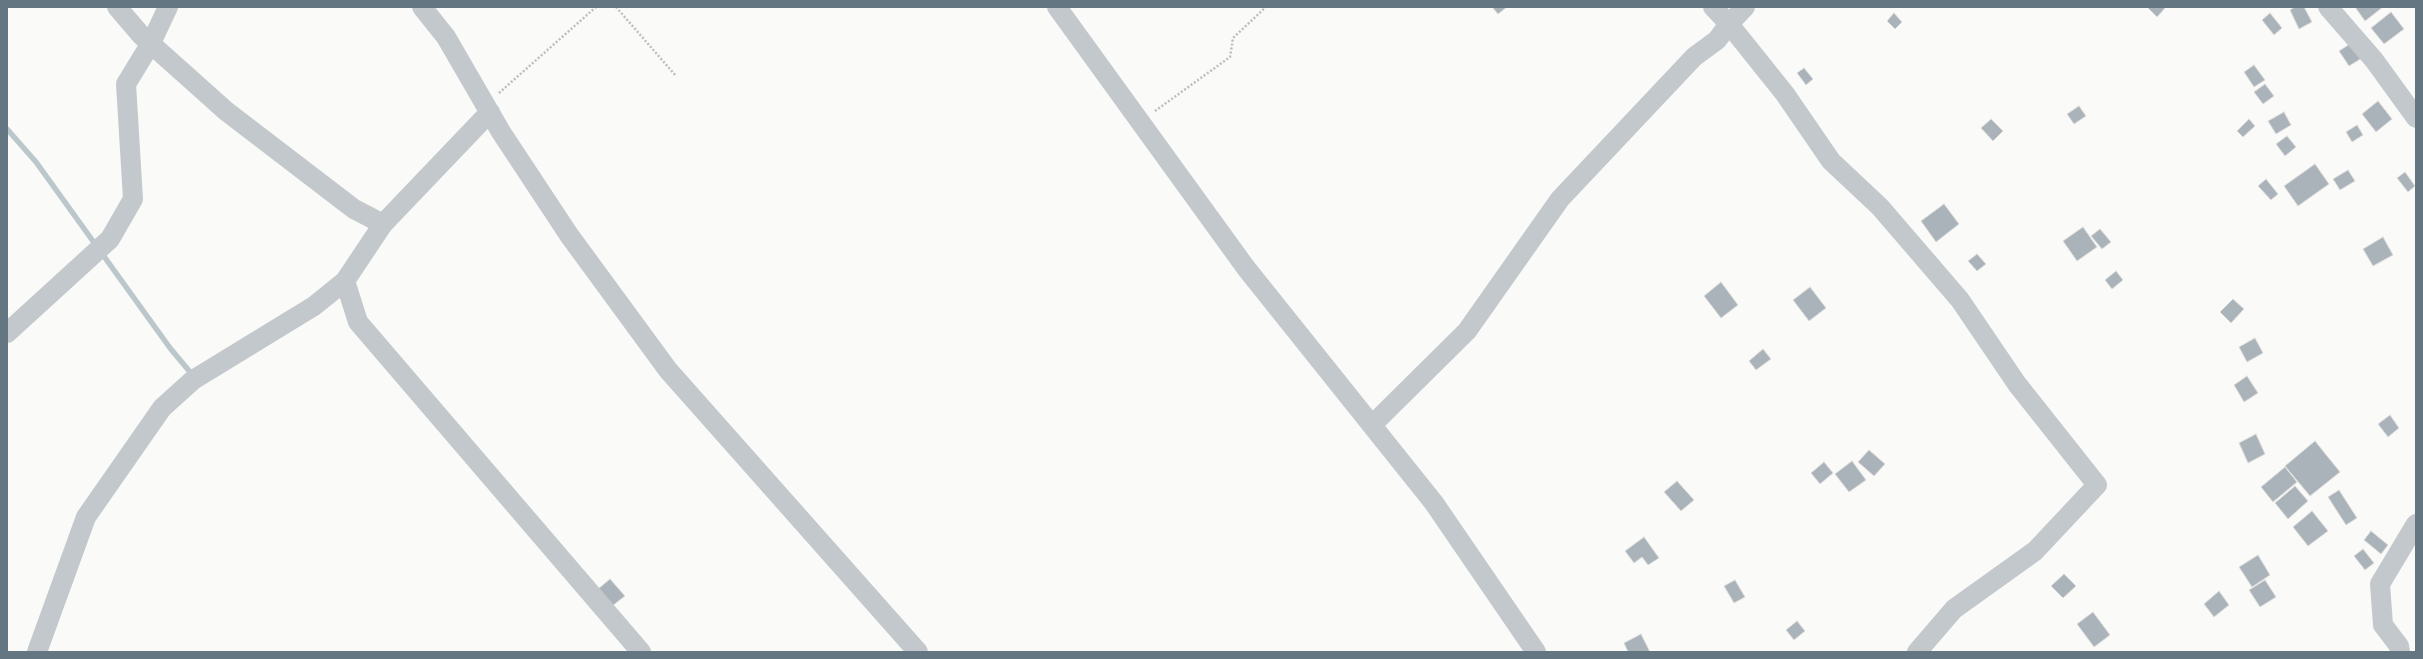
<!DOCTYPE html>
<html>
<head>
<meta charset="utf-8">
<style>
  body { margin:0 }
  #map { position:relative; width:2423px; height:659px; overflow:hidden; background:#fafaf8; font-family:Ubuntu,sans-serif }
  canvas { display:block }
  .frame { position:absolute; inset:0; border:8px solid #657683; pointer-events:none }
</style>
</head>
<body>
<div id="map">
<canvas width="2423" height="659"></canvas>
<div class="frame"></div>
</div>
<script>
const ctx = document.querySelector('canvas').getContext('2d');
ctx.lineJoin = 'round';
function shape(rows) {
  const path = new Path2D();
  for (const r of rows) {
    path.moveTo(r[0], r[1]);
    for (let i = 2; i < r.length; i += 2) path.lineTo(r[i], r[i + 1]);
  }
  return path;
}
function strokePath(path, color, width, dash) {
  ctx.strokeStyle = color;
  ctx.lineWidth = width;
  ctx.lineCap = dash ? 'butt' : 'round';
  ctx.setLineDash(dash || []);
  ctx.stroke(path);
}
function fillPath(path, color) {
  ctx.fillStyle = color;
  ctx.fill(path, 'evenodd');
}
strokePath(shape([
  [7,129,36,162,170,348,190,372]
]), '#bbc7cb', 5.5);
const building = shape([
  [1492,7,1507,7,1498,14,1492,7],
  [2147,7,2166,7,2157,17,2147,7],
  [2295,7,2304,7,2312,22,2299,29,2290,10,2295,7],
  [2355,7,2383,7,2365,21,2355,7],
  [2391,12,2404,29,2384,44,2371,28,2391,12],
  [1894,13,1902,22,1895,29,1887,21,1894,13],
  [2270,13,2282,28,2274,35,2262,20,2270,13],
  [2353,42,2362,58,2349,66,2339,51,2353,42],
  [2254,65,2265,80,2254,87,2244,72,2254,65],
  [1804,68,1813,79,1806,85,1797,73,1804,68],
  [2265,84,2274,96,2263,104,2254,92,2265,84],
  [2378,101,2392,119,2376,132,2362,114,2378,101],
  [2079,106,2086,116,2074,124,2067,114,2079,106],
  [2284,112,2291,125,2276,134,2268,121,2284,112],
  [1991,119,2003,131,1993,141,1981,128,1991,119],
  [2249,119,2255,126,2243,137,2237,131,2249,119],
  [2357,125,2363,135,2352,142,2346,132,2357,125],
  [2287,136,2296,147,2285,156,2276,144,2287,136],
  [2315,164,2329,184,2298,206,2284,186,2315,164],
  [2348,170,2355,181,2340,190,2333,179,2348,170],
  [2405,172,2415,186,2408,192,2397,178,2405,172],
  [2266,179,2278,194,2271,200,2258,186,2266,179],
  [1944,204,1959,224,1936,242,1921,221,1944,204],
  [2083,227,2097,247,2077,261,2063,241,2083,227],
  [2100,229,2111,242,2102,249,2091,236,2100,229],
  [2383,237,2393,255,2373,266,2363,249,2383,237],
  [1977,254,1986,264,1977,271,1968,261,1977,254],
  [2116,271,2123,280,2112,289,2105,280,2116,271],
  [1721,282,1738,305,1721,318,1704,296,1721,282],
  [1810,287,1826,308,1809,321,1793,300,1810,287],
  [2233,299,2244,309,2231,323,2220,312,2233,299],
  [2255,338,2263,353,2247,362,2239,347,2255,338],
  [1763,349,1771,359,1756,370,1749,361,1763,349],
  [2247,376,2258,393,2244,402,2234,385,2247,376],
  [2390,415,2399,428,2388,437,2378,424,2390,415],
  [2256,434,2265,454,2248,463,2239,443,2256,434],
  [2315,441,2340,472,2310,496,2285,466,2315,441],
  [1869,450,1885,464,1874,476,1858,462,1869,450],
  [1852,461,1866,480,1849,492,1835,474,1852,461],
  [1824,462,1833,473,1820,484,1811,473,1824,462],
  [2285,467,2297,482,2273,502,2261,487,2285,467],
  [1677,481,1694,500,1681,511,1664,492,1677,481],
  [2295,486,2308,501,2288,519,2275,503,2295,486],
  [2339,490,2357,518,2346,525,2328,497,2339,490],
  [2312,511,2328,531,2308,546,2293,527,2312,511],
  [2371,531,2388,545,2381,554,2364,540,2371,531],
  [1644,537,1659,558,1648,565,1642,557,1634,563,1625,551,1644,537],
  [2363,549,2374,563,2365,570,2354,556,2363,549],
  [2258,555,2270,575,2252,587,2239,567,2258,555],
  [2064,574,2076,586,2063,598,2051,586,2064,574],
  [610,579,625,596,612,606,598,589,610,579],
  [1735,580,1745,597,1734,603,1724,586,1735,580],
  [2265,580,2276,597,2260,607,2249,590,2265,580],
  [2219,591,2229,605,2214,617,2204,604,2219,591],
  [2093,612,2110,635,2094,647,2077,624,2093,612],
  [1797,621,1805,631,1794,640,1786,630,1797,621],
  [1641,634,1650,652,1628,652,1624,643,1641,634]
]);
fillPath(building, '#aab3b9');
strokePath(building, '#dcdcda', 1);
strokePath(shape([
  [616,7,676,76],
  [499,93,596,7],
  [1155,111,1230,57,1233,38,1266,7]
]), '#bbbfc2', 2.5, [2, 2]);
strokePath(shape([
  [117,7,141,35,226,111,354,209,383,224,490,112],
  [422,7,446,37,501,132,569,235,668,370,918,652],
  [1057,7,1246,268,1434,503,1536,652],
  [1745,7,1729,24,1785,94,1831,161,1880,207,1960,300,2017,384,2097,485,2035,551,1954,609,1917,652],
  [2328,7,2374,60,2416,118],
  [345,281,358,322,641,652],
  [7,333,110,239,133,199,126,84,151,43,168,7],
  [1372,425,1467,331,1560,199,1694,57,1717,40,1729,24,1713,7],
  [37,652,86,517,162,408,193,380,314,306,345,281,383,224],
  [2400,652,2399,646,2383,625,2380,584,2416,524]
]), '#c3c8cc', 20);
</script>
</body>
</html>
